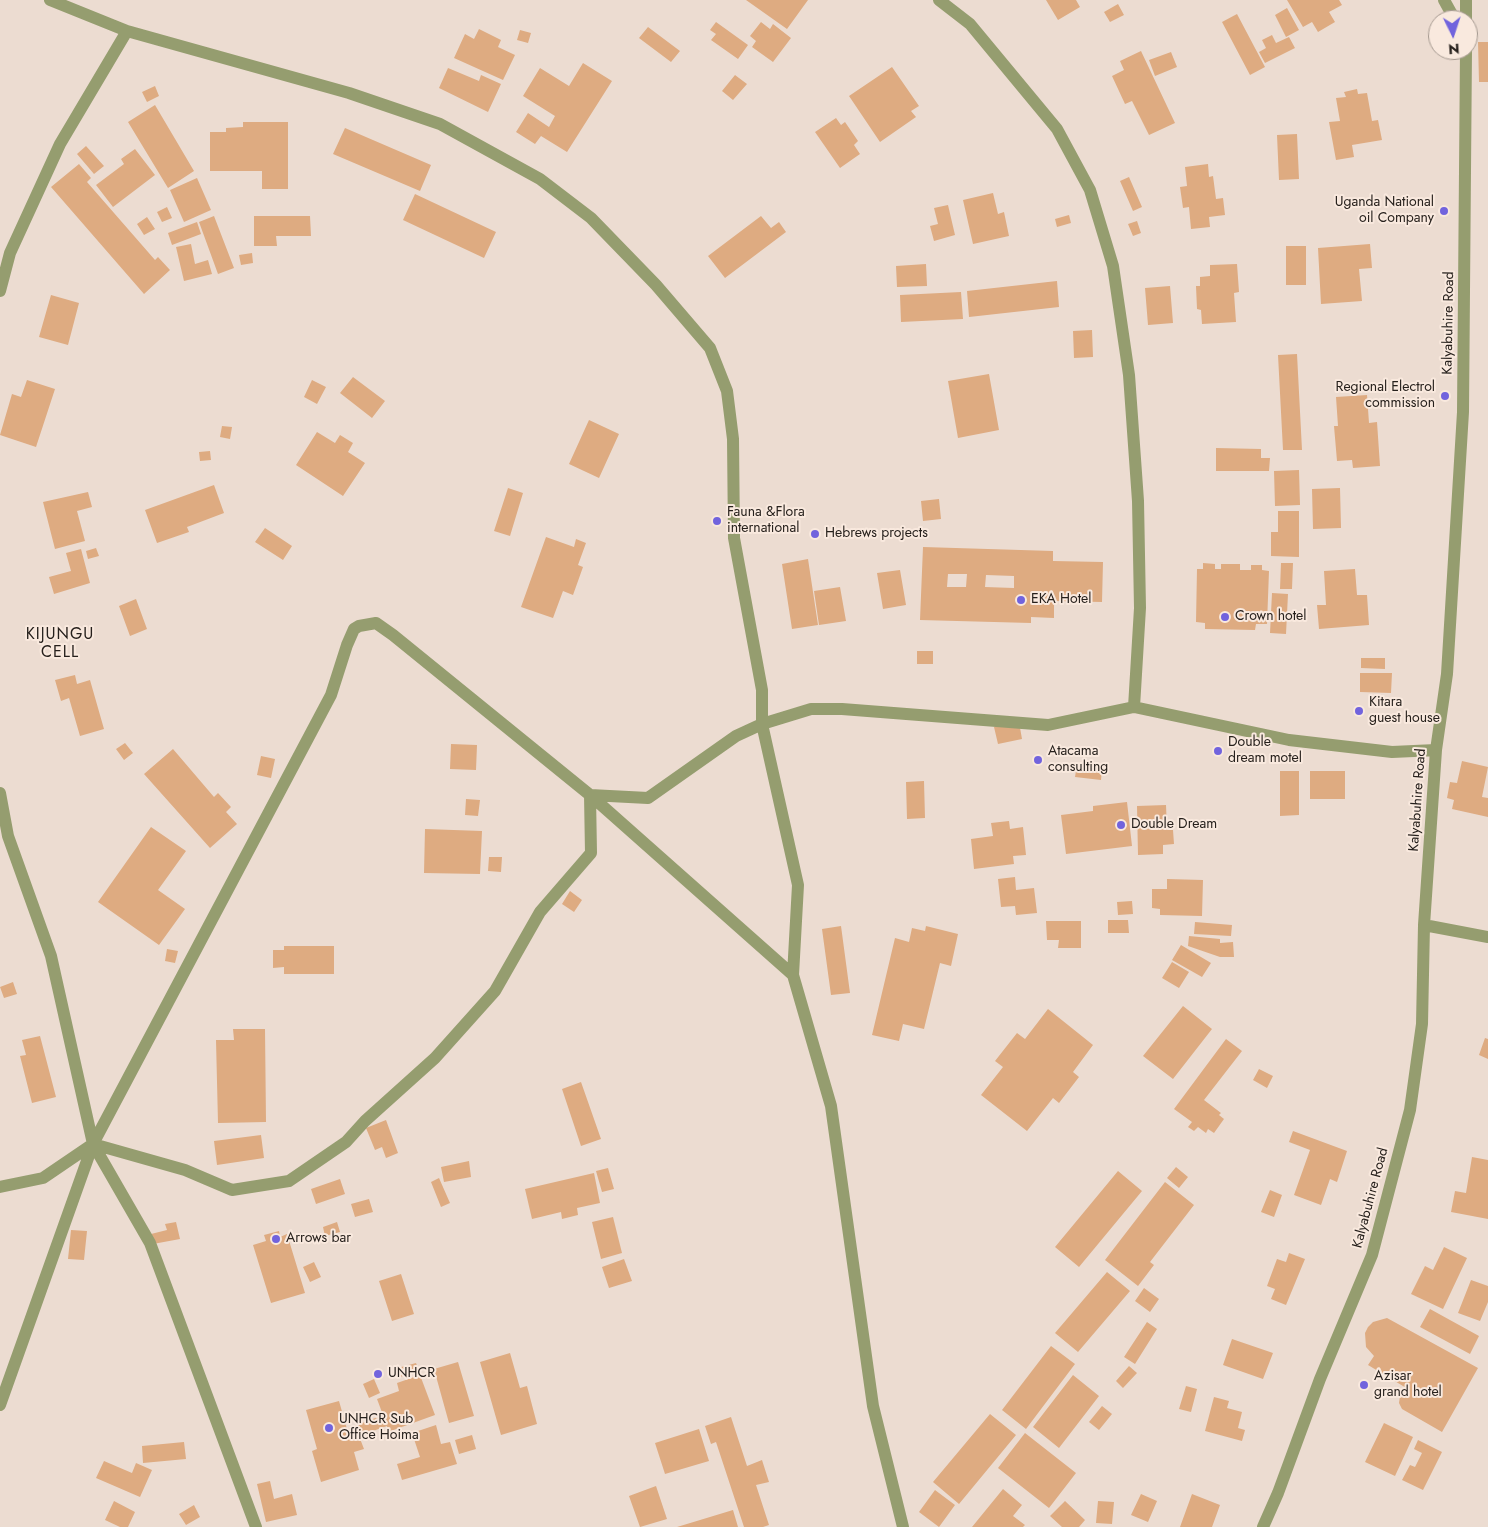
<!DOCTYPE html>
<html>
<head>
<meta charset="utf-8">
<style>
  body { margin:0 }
  #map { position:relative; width:1488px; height:1527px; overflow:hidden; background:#ecdcd1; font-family:Jost,sans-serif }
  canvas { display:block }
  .north { position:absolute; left:1428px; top:10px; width:50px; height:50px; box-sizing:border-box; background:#f9e9de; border:1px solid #a59990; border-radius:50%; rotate:176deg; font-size:14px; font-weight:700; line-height:20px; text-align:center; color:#26201c }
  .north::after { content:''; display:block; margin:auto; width:18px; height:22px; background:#7163dd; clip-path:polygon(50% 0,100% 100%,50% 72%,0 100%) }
</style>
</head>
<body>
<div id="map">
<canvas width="1488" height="1527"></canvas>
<div class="north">N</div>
</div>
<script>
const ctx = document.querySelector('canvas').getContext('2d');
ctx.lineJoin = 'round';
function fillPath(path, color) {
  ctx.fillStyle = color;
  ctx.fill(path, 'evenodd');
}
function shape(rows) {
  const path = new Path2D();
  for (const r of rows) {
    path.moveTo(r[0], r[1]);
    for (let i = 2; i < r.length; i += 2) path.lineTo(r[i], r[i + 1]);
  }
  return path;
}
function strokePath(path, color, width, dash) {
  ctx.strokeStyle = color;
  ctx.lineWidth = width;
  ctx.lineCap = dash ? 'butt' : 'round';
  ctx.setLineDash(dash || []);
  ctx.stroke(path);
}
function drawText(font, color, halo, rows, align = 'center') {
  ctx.font = font + ' Jost,sans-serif';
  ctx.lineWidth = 4;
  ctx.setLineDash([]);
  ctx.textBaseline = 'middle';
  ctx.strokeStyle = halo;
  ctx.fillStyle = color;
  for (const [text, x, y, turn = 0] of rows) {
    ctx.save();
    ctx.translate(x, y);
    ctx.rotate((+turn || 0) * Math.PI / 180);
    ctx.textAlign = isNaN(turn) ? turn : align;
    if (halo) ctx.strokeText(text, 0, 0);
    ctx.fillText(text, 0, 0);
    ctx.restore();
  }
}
fillPath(shape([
  [746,0,808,0,787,29],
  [1046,0,1076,0,1080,7,1058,20],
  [1287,0,1339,0,1342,5,1329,12,1335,22,1318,32,1312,22,1303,27],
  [1118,4,1124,15,1110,22,1104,12],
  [1287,8,1299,30,1286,37,1275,15],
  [1237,14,1265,67,1250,75,1222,22],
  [716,22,748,45,738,59,711,40,716,34,710,30],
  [761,22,770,29,773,24,791,38,773,62,752,47,756,41,750,36],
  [648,27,680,51,671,62,639,38],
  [479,29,501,40,498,47,515,55,503,80,454,58,465,34,474,39],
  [520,30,531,33,528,43,517,40],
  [1272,35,1276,43,1289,37,1295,48,1265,63,1259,52,1266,48,1262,40],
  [1478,42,1488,42,1488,82,1479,82],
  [1141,51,1175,123,1149,135,1132,101,1125,104,1112,76,1124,70,1120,61],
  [1171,52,1177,67,1155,76,1149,60],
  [583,63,612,81,567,152,541,136,535,144,516,132,528,113,549,127,555,116,523,96,540,68,569,86],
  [892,67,919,106,911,111,916,117,880,142,849,96],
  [448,68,479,81,481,75,501,84,488,112,439,88],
  [735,75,747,84,733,100,722,91],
  [155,86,159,96,147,102,142,92],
  [1357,89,1358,94,1367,93,1372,121,1378,120,1382,140,1352,145,1354,157,1336,160,1329,122,1340,121,1336,98,1346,97,1344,92],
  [155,105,194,171,168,188,128,122],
  [836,118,841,125,845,122,858,141,854,145,860,154,840,168,815,132],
  [243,122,288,122,288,189,262,189,262,171,210,171,210,132,226,132,226,128,243,127],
  [345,128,431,165,420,191,333,154],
  [1297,134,1299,179,1279,180,1277,135],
  [86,146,104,166,94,174,77,154],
  [135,149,155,175,113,207,96,185,124,164,121,159],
  [79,164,91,178,87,182,155,260,158,257,170,270,144,294,51,187],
  [1208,164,1209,177,1213,176,1216,199,1223,198,1225,215,1209,217,1210,227,1191,229,1189,207,1183,208,1180,187,1187,186,1185,167],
  [1129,177,1142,207,1133,211,1120,181],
  [197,178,211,210,184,222,170,190],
  [993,193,998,214,1004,212,1009,236,973,244,963,200],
  [415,194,496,232,484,258,403,220],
  [948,205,955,235,934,241,930,226,938,224,934,208],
  [167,207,172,218,162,222,157,212],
  [1069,215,1071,223,1057,227,1055,219],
  [214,216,234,268,218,274,199,222],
  [254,216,310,216,311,236,276,236,277,246,254,246],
  [761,216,771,228,779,222,786,232,725,278,708,256],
  [147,217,155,229,144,235,137,224],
  [1137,221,1141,233,1133,236,1128,224],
  [197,222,201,234,172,245,168,233],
  [191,244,195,264,208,260,212,274,184,281,176,247],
  [1370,244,1372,268,1359,269,1362,301,1321,304,1318,248],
  [1286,246,1306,246,1306,285,1286,285],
  [252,253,253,263,241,265,239,255],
  [926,264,927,286,897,287,896,266],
  [1237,264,1239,292,1234,293,1236,322,1202,324,1201,310,1197,309,1196,286,1200,286,1200,277,1210,276,1210,265],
  [1057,281,1059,307,969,317,967,291],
  [1170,286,1173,323,1148,325,1145,288],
  [961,292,963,319,901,322,900,295],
  [51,295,79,303,68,345,39,337],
  [1092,330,1093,357,1074,358,1073,331],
  [1297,354,1302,450,1283,450,1278,355],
  [989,374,999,430,958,438,948,381],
  [353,377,385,401,372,418,340,393],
  [27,380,55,389,36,447,0,435,12,394,21,397],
  [312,380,326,387,317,404,304,397],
  [1367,395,1369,423,1377,422,1380,466,1353,468,1352,460,1337,461,1334,426,1338,426,1336,397],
  [589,420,619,434,599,478,569,464],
  [222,426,232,427,230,439,220,437],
  [317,432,335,443,340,435,353,443,348,452,365,463,343,496,296,465],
  [1216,448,1261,449,1261,458,1270,458,1269,471,1216,471],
  [210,451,211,460,200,461,199,452],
  [1299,470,1300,505,1275,506,1274,471],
  [214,485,224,513,187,527,189,532,157,543,145,510],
  [508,488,523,493,510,536,494,531],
  [1340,488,1341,528,1313,529,1312,489],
  [88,492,92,507,77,511,85,541,55,549,43,502],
  [939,499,941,519,923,521,921,501],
  [1278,511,1299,511,1299,557,1271,556,1271,532,1278,532],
  [265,528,292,546,283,560,255,542],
  [546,537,574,547,576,539,586,543,578,565,583,567,573,595,563,591,553,618,521,607],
  [923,547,1053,551,1053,561,1103,562,1102,602,1054,601,1054,618,1031,617,1031,623,920,620],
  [948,574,967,574,966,587,947,587],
  [986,575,1014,576,1014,588,985,587],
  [96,548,99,556,88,559,86,551],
  [81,549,90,583,54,594,49,577,71,571,66,553],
  [808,559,818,625,792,629,782,564],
  [1203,563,1215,564,1215,569,1221,569,1221,564,1240,564,1240,570,1251,570,1251,565,1262,565,1262,570,1269,571,1267,624,1256,624,1255,630,1205,629,1205,623,1196,622,1197,569,1203,569],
  [1281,563,1293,563,1292,589,1280,589],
  [1355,569,1357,595,1367,595,1369,625,1319,629,1317,605,1326,605,1324,571],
  [900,570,906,605,883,609,877,573],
  [840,587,846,621,819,625,814,591],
  [1272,593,1288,594,1286,634,1270,633],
  [136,599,147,629,130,636,119,606],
  [917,651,933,651,933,664,917,664],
  [1361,658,1385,658,1385,669,1361,668],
  [1360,673,1392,673,1391,693,1360,692],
  [75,675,77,684,90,680,104,729,80,736,69,698,61,701,55,680],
  [1019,722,1022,739,998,744,994,727],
  [125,743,133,753,124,760,116,749],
  [451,744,477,745,476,770,450,769],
  [173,749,214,797,218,793,231,807,226,812,237,824,210,848,144,774],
  [261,756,275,759,271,778,257,775],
  [1462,761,1488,767,1482,797,1488,798,1488,817,1452,809,1454,800,1447,798,1450,782,1457,783],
  [1077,765,1102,768,1101,780,1075,777],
  [1280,771,1299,771,1299,815,1280,816],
  [1310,771,1345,771,1345,799,1310,799],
  [924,781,925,818,907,819,906,782],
  [466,799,480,800,478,816,465,815],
  [1127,802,1132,846,1066,854,1061,815,1093,811,1093,806],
  [1166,805,1167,830,1173,830,1174,844,1163,845,1163,854,1138,855,1137,806],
  [1009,821,1010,829,1023,827,1026,855,1013,856,1014,864,974,869,971,839,993,836,991,823],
  [151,827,186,851,158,890,185,909,159,945,98,902],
  [425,829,482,831,480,874,424,873],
  [489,857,502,857,501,872,488,871],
  [1015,877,1016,890,1034,888,1037,913,1016,915,1015,906,1001,907,998,879],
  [1167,879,1203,880,1202,916,1160,915,1160,909,1152,908,1152,889,1167,889],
  [570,891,582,900,574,912,562,904],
  [1132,901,1133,914,1118,915,1117,902],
  [1108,920,1128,920,1129,933,1108,933],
  [1046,921,1081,921,1081,948,1058,948,1059,940,1047,940],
  [1195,922,1232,925,1231,936,1194,934],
  [841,926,850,993,831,995,822,929],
  [926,926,958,934,951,966,940,963,924,1029,903,1024,899,1041,872,1035,895,938,909,942,912,928,925,931],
  [1189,936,1220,939,1220,943,1233,942,1234,957,1220,957,1188,946],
  [1181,945,1211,963,1202,977,1172,960],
  [284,946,334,946,334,974,284,974,284,967,273,968,273,950,284,950],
  [167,949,178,951,175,963,165,961],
  [1172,962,1189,972,1179,988,1162,978],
  [13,982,17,994,4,998,0,987],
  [1183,1006,1212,1029,1173,1079,1143,1056],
  [1048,1009,1093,1045,1073,1072,1079,1077,1059,1103,1053,1098,1027,1131,981,1095,1003,1067,995,1061,1017,1033,1025,1039],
  [233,1029,265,1029,266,1122,218,1123,216,1040,234,1040],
  [40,1036,56,1097,32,1103,20,1056,26,1055,22,1040],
  [1485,1038,1488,1039,1488,1059,1479,1055],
  [1226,1039,1242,1051,1204,1100,1221,1113,1219,1115,1224,1119,1214,1133,1208,1129,1206,1133,1198,1127,1194,1131,1188,1127,1192,1122,1174,1109],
  [1259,1069,1273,1076,1267,1088,1253,1080],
  [581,1082,601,1139,581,1146,562,1089],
  [386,1120,398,1153,386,1158,382,1147,375,1150,366,1128],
  [1293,1131,1347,1151,1337,1182,1330,1179,1321,1205,1294,1195,1310,1150,1289,1142],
  [261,1135,264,1158,217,1165,214,1141],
  [1472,1157,1488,1160,1488,1219,1451,1212,1455,1191,1466,1193],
  [469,1161,471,1177,444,1182,441,1167],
  [1176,1167,1188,1177,1179,1188,1167,1178],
  [608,1168,614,1189,602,1192,596,1171],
  [1118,1171,1142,1191,1079,1267,1055,1247],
  [594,1173,600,1203,577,1208,578,1215,562,1219,561,1212,532,1219,525,1189],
  [439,1178,450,1203,441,1207,431,1182],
  [340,1179,345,1194,316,1204,311,1189],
  [1165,1182,1194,1205,1150,1262,1154,1265,1138,1286,1105,1260],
  [1270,1190,1282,1195,1274,1217,1261,1212],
  [369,1199,373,1212,355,1217,351,1204],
  [613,1217,622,1253,601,1259,592,1222],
  [176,1222,180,1239,153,1244,151,1234,167,1230,165,1224],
  [337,1222,340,1232,325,1236,323,1227],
  [71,1230,87,1231,84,1260,68,1259],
  [279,1231,280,1237,287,1234,305,1293,271,1303,253,1245,266,1241,264,1235],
  [1444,1247,1467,1258,1443,1309,1411,1294,1425,1266,1433,1270],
  [1289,1253,1305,1259,1286,1305,1271,1299,1275,1289,1267,1286,1277,1259,1286,1262],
  [624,1259,632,1281,609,1288,602,1267],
  [314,1262,321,1277,310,1282,303,1267],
  [1107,1272,1130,1291,1078,1352,1055,1333],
  [401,1274,414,1314,392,1321,379,1281],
  [1471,1280,1488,1286,1488,1302,1480,1321,1458,1313],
  [1144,1288,1159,1299,1150,1312,1135,1301],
  [1430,1309,1479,1336,1470,1354,1420,1327],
  [1387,1318,1478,1368,1442,1432,1402,1409,1399,1403,1400,1396,1408,1389,1368,1365,1374,1356,1366,1347,1365,1333,1368,1327,1373,1322],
  [1147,1322,1157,1329,1135,1364,1124,1357],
  [1232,1339,1273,1353,1263,1379,1223,1365],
  [1051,1346,1075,1364,1026,1429,1002,1410],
  [510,1353,520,1388,527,1386,537,1424,501,1435,480,1362],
  [458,1362,474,1416,449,1423,434,1369],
  [416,1363,419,1371,397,1378,394,1369],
  [1129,1366,1137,1373,1123,1388,1116,1381],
  [420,1375,435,1415,388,1432,387,1426,359,1436,364,1449,354,1452,359,1470,321,1482,312,1451,317,1449,306,1410,339,1401,347,1429,383,1415,377,1399,399,1391,397,1383],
  [1073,1375,1099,1396,1059,1448,1033,1427],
  [374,1379,380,1393,369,1398,363,1384],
  [1186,1386,1197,1389,1191,1412,1179,1409],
  [1214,1397,1229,1401,1227,1408,1242,1412,1238,1428,1245,1430,1242,1441,1205,1431],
  [1102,1406,1112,1414,1099,1430,1089,1422],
  [990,1414,1016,1435,959,1504,933,1482],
  [731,1417,747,1466,762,1460,769,1482,756,1485,769,1525,763,1527,744,1527,716,1442,711,1444,705,1426],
  [1384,1423,1413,1437,1395,1476,1365,1462],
  [436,1425,441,1444,450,1442,457,1464,402,1480,397,1464,420,1457,412,1433],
  [699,1429,709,1461,665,1474,655,1443],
  [1025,1433,1076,1473,1049,1508,998,1468],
  [472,1435,476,1449,459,1454,455,1440],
  [1418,1440,1442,1452,1423,1490,1402,1480,1410,1465,1415,1467,1422,1453,1414,1449],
  [184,1442,186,1459,143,1463,142,1446],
  [104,1461,132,1473,136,1463,152,1470,140,1497,96,1478],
  [270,1481,274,1499,292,1494,297,1515,266,1522,257,1484],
  [656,1486,667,1519,640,1527,629,1496],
  [1003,1489,1022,1505,1013,1516,1025,1525,1023,1527,972,1527],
  [935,1490,955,1505,939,1527,919,1512],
  [1141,1494,1157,1501,1148,1522,1131,1515],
  [1192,1494,1220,1505,1212,1527,1180,1527],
  [114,1501,135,1512,128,1527,120,1527,105,1520],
  [1065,1501,1085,1520,1079,1527,1062,1527,1050,1516],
  [1098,1501,1114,1502,1112,1524,1096,1523],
  [194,1505,200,1517,186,1525,179,1514],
  [733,1510,738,1527,677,1527]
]), '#deab81');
strokePath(shape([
  [50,0,127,31,349,93,440,124,540,179,591,218,656,285,710,348,727,391,733,439,734,538,762,690,762,724,798,885,793,975,831,1106,873,1406,903,1527],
  [939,0,970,24,1057,129,1090,190,1113,266,1129,375,1138,501,1140,608,1134,707],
  [1444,0,1455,20],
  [1466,0,1466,20],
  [0,291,10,253,60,144,127,31],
  [0,793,8,836,51,956,93,1144,150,1243,256,1527],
  [1424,925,1488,937],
  [0,1187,43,1178,93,1144,185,1170,232,1190,289,1181,346,1142,365,1121,435,1058,495,991,540,912,591,853,590,795,648,798,736,736,762,724,811,709,842,709,1048,725,1134,707,1289,740,1392,752,1436,750],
  [0,1405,93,1144,331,695,347,645,354,629,359,626,376,623,393,635,590,795,793,975],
  [1263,1527,1278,1493,1320,1379,1372,1255,1410,1110,1422,1024,1424,925,1436,750,1447,674,1463,412,1466,50]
]), '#959d6f', 12);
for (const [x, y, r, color] of [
  [1444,211,5,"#7163dd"],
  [1445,396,5,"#7163dd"],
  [717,521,5,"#7163dd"],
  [815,534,5,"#7163dd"],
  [1021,600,5,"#7163dd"],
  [1225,617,5,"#7163dd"],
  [1359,711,5,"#7163dd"],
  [1218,751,5,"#7163dd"],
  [1038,760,5,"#7163dd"],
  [1121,825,5,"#7163dd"],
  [276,1239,5,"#7163dd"],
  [378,1374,5,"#7163dd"],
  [1364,1385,5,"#7163dd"],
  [329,1428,5,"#7163dd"]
]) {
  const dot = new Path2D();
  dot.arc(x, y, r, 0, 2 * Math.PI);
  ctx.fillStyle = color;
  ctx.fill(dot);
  strokePath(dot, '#f9e9de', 2);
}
drawText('14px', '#26201c', '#f9e9de', [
  ["Uganda National",1434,203,"right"],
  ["oil Company",1434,219,"right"],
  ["Regional Electrol",1435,388,"right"],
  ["commission",1435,404,"right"],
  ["Fauna &Flora",727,513],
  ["international",727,529],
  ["Hebrews projects",825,534],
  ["EKA Hotel",1031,600],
  ["Crown hotel",1235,617],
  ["Kitara",1369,703],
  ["guest house",1369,719],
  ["Double",1228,743],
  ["dream motel",1228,759],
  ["Atacama",1048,752],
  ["consulting",1048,768],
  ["Double Dream",1131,825],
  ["Arrows bar",286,1239],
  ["UNHCR",388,1374],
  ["Azisar",1374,1377],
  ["grand hotel",1374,1393],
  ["UNHCR Sub",339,1420],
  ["Office Hoima",339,1436]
], 'left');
drawText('14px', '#26201c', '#f9e9de', [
  ["Kalyabuhire Road",1449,323,-89],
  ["Kalyabuhire Road",1418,800,-86],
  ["Kalyabuhire Road",1371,1198,-75]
]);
ctx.letterSpacing = '1px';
drawText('16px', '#26201c', '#f9e9de', [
  ["KIJUNGU",60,635],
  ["CELL",60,653]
]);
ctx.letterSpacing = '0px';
</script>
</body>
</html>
